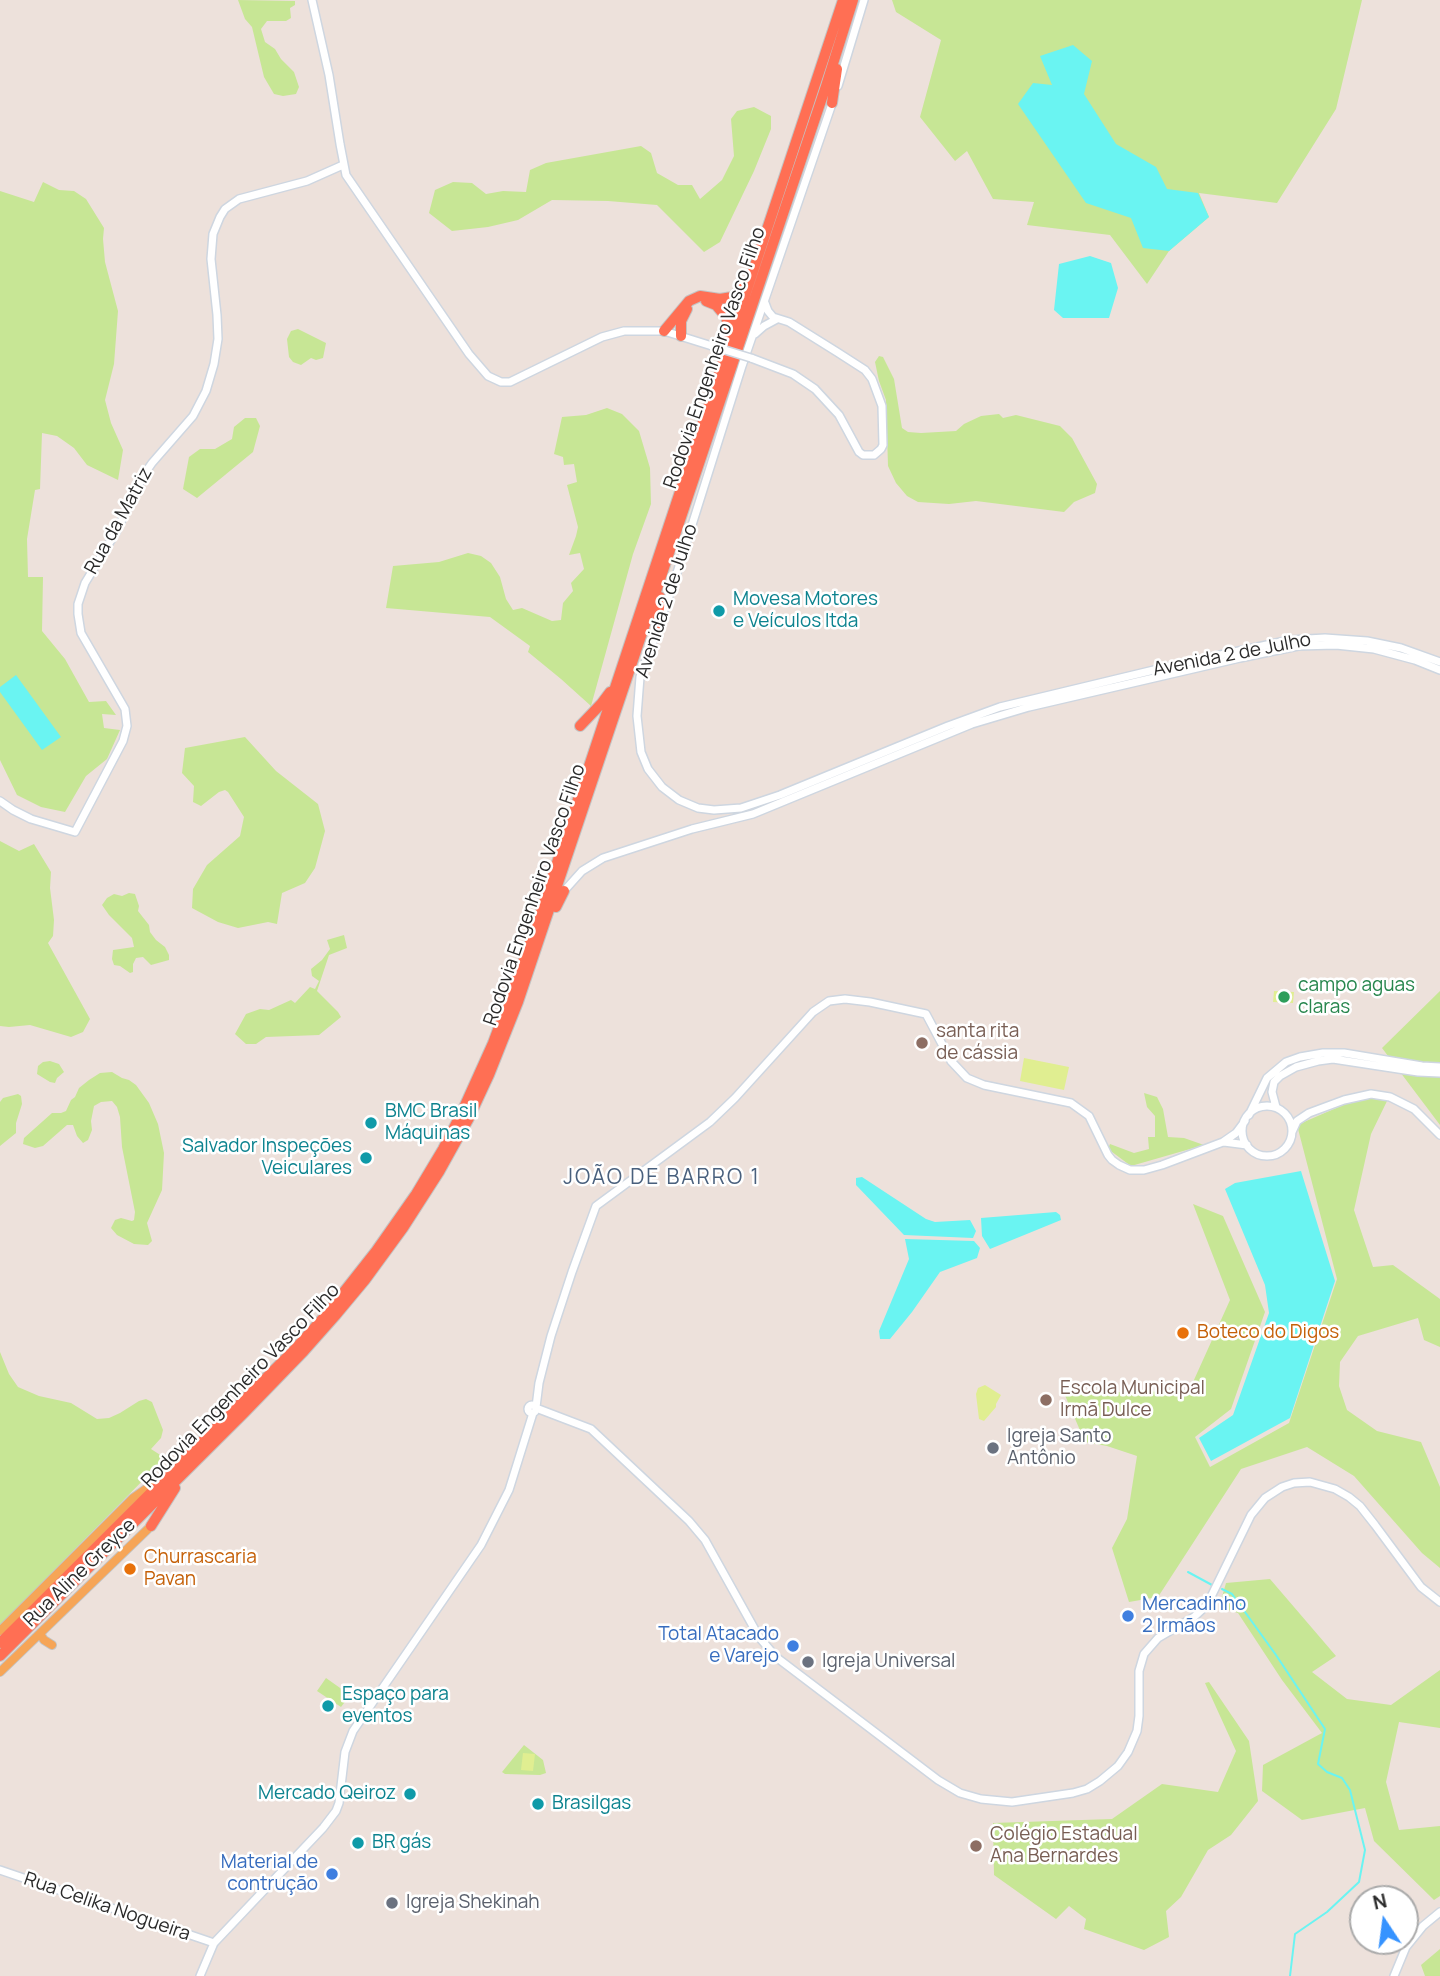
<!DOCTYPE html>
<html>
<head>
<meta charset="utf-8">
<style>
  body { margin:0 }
  #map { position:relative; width:1440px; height:1976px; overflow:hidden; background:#ede1db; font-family:Manrope,sans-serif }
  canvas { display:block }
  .north { position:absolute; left:1349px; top:1885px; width:70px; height:70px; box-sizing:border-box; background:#fff; border:2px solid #aaa; border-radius:50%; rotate:347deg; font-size:19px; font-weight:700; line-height:28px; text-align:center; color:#2a2a2a }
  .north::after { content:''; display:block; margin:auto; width:24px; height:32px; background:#3693ff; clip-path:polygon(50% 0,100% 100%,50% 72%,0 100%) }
</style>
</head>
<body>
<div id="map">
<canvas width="1440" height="1976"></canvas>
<div class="north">N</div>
</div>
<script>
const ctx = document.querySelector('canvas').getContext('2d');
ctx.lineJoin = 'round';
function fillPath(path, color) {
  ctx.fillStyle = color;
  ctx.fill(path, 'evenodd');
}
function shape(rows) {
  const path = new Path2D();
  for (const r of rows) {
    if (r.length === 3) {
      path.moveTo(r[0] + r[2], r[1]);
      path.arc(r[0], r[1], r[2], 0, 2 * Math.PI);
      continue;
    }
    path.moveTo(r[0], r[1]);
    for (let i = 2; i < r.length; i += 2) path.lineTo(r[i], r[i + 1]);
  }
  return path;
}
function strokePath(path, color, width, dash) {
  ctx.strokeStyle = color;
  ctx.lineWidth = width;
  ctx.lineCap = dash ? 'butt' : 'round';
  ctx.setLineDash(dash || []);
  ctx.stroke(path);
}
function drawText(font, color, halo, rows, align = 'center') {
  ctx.font = font + ' Manrope,sans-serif';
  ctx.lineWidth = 5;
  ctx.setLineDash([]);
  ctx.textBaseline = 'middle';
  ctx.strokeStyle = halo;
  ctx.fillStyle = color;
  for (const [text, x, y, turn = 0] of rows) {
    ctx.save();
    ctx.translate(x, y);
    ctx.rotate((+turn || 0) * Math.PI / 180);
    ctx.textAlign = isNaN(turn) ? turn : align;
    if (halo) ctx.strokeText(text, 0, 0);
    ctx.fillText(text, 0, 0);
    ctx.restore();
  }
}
fillPath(shape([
  [238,0,295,1,295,5,290,8,291,18,286,21,267,21,261,29,265,42,275,49,281,59,294,72,299,87,296,94,283,96,274,94,264,77,252,27,245,19],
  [892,0,1362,0,1336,109,1277,203,1199,193,1209,217,1169,251,1147,284,1110,235,1027,225,1034,202,993,199,967,151,955,161,920,117,941,40,896,12],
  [754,107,771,116,771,129,754,171,720,242,704,252,657,205,608,201,552,200,518,220,488,227,452,231,429,213,435,190,453,182,472,183,486,194,503,191,526,192,530,170,546,163,641,146,651,153,657,173,678,185,692,185,700,199,722,180,734,156,731,119,737,111],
  [43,182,59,190,74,191,86,199,104,228,103,239,105,262,118,311,114,364,105,400,111,423,123,450,118,480,87,465,74,448,57,436,42,433,40,489,35,490,27,539,28,577,43,577,42,631,65,659,89,702,106,701,116,715,102,714,104,728,120,730,107,759,86,776,65,812,41,807,17,795,0,760,0,191,34,202],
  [298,329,326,343,323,358,316,360,311,358,301,365,293,362,289,357,287,339,291,331],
  [879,356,883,357,894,379,902,428,908,432,921,433,956,431,964,424,981,416,999,414,1003,418,1016,415,1060,426,1072,438,1097,484,1095,493,1074,502,1064,512,976,501,949,504,918,502,907,496,896,483,888,466,886,400,879,381,875,362],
  [607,408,622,414,639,431,650,468,651,504,633,554,591,706,561,679,528,652,530,646,490,617,386,608,393,566,439,562,468,553,481,556,491,563,500,577,506,599,513,610,522,608,552,621,561,620,563,603,573,591,571,583,584,569,580,553,569,555,576,536,578,527,567,485,577,482,574,464,564,465,563,457,554,454,562,417,586,415],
  [245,418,256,418,260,426,253,452,197,498,183,489,189,457,200,449,215,449,232,439,234,427],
  [245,737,276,771,318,804,325,831,315,868,305,883,282,893,277,924,268,922,238,928,218,922,192,908,193,889,207,865,240,836,244,817,228,792,225,790,219,792,201,806,193,802,194,786,182,773,185,748],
  [0,841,19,851,34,844,51,872,50,888,54,920,53,936,48,943,90,1019,83,1032,71,1037,30,1025,9,1027,0,1026],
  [129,893,135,894,139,906,138,911,149,925,150,932,156,940,165,947,169,955,169,960,151,965,143,957,136,958,133,964,133,972,130,973,120,966,114,965,112,959,113,950,134,947,132,938,109,915,102,905,107,898,114,894,122,896],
  [344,935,347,948,329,955,317,991,338,1012,341,1017,319,1035,266,1037,256,1044,246,1044,235,1034,246,1014,260,1009,269,1010,291,1000,295,1003,310,987,315,989,319,981,312,976,311,969,322,960,330,949,327,940],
  [1440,991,1440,1125,1382,1048],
  [50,1061,59,1064,64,1072,57,1078,55,1083,50,1082,37,1074,38,1066,43,1062],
  [112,1072,122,1078,129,1080,136,1085,149,1103,158,1124,164,1153,162,1190,147,1223,152,1241,148,1245,134,1244,117,1235,111,1228,115,1220,121,1218,132,1221,134,1220,135,1212,122,1147,120,1117,117,1107,112,1101,101,1102,94,1106,91,1121,92,1130,88,1140,83,1143,77,1136,73,1125,67,1125,43,1146,35,1148,23,1144,24,1138,52,1113,61,1113,66,1111,71,1100,75,1097,79,1088,89,1080,100,1073],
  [1144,1093,1157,1097,1163,1109,1168,1137,1184,1138,1204,1145,1131,1166,1108,1149,1110,1144,1134,1153,1149,1149,1148,1137,1155,1137,1155,1116,1147,1107],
  [18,1094,21,1096,22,1104,16,1123,16,1133,0,1146,0,1102,3,1098],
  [1357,1099,1388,1099,1371,1134,1354,1210,1373,1267,1393,1265,1440,1299,1440,1347,1424,1340,1418,1318,1358,1336,1340,1362,1339,1386,1347,1410,1377,1431,1421,1442,1440,1487,1440,1568,1422,1553,1354,1476,1307,1447,1241,1469,1158,1597,1129,1602,1112,1548,1127,1519,1137,1456,1107,1446,1085,1442,1064,1393,1189,1391,1230,1300,1193,1204,1223,1216,1265,1312,1231,1409,1195,1437,1210,1467,1289,1423,1337,1279,1297,1125],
  [0,1352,9,1374,18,1387,39,1396,71,1403,97,1419,109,1418,120,1413,139,1401,146,1399,152,1402,163,1430,161,1438,151,1449,165,1458,0,1625],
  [1270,1579,1336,1656,1312,1672,1347,1699,1391,1705,1440,1670,1440,1728,1399,1722,1386,1782,1399,1830,1440,1826,1440,1896,1434,1900,1374,1841,1365,1808,1302,1820,1262,1791,1263,1765,1322,1733,1282,1680,1238,1613,1219,1607,1226,1583],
  [326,1678,350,1695,341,1707,317,1691],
  [1209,1682,1249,1741,1258,1801,1231,1835,1208,1850,1181,1897,1166,1911,1169,1937,1144,1950,1084,1929,1086,1919,1069,1906,1056,1919,994,1875,993,1823,1112,1819,1162,1784,1218,1792,1236,1751,1205,1683],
  [524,1745,543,1760,546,1773,540,1775,505,1774,502,1772],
  [1440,1949,1440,1976,1425,1976,1421,1965]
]), '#c7e695');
fillPath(shape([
  [1274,991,1294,992,1293,1003,1273,1002],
  [1024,1058,1069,1067,1064,1090,1020,1081],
  [985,1385,1001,1395,996,1404,996,1407,984,1421,979,1419,976,1394,978,1388],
  [523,1753,535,1754,533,1771,521,1770]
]), '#e0ee91');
fillPath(shape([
  [1073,45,1092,61,1084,94,1116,144,1156,167,1167,189,1198,193,1209,217,1169,251,1143,248,1131,218,1086,203,1018,104,1033,83,1052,85,1040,56],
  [1090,256,1111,263,1118,288,1109,318,1063,318,1054,310,1059,264],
  [16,675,61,737,42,750,0,692,0,687],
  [1301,1171,1335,1281,1290,1418,1211,1461,1199,1438,1233,1415,1269,1313,1265,1285,1225,1189,1235,1183],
  [862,1177,926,1219,935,1222,970,1220,976,1231,973,1238,904,1235,856,1185,856,1178],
  [1056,1212,1060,1215,1061,1220,990,1249,982,1236,981,1218],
  [905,1239,974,1241,980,1248,977,1258,940,1272,912,1312,890,1339,880,1339,879,1331,909,1259]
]), '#6af4f2');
strokePath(shape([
  [1188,1572,1212,1585],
  [1222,1589,1232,1594,1276,1655,1325,1729,1318,1764,1327,1772,1342,1778,1350,1790,1365,1850,1359,1882,1327,1912,1295,1934,1290,1976]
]), '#6af4f2', 2);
const secondary = shape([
  [312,0,329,75,340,144,346,175,469,354,488,376,501,382,510,382,602,337,624,331,664,331,712,346],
  [838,86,864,0],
  [833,101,742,366,675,579,640,677,637,716,641,752,648,769,662,787,679,800,698,808,714,810,741,808,780,795,948,726,1000,707,1183,663,1290,640,1325,638,1367,641,1401,648,1440,662],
  [755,334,764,326,777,319],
  [751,358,793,374,815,389,839,415,859,452,863,455,874,455,881,449,883,445,882,406,872,379,865,370,837,352,789,322,773,317,768,311,765,303],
  [0,801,13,810,31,819,75,832,123,741,127,726,125,709,81,633,78,614,78,604,85,583,116,532,143,476,152,463,193,416,206,391,214,364,218,339,217,315,211,259,213,234,220,217,225,209,239,199,307,181,343,165],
  [564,891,582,871,603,858,692,829,753,814,972,724,1029,707,1240,658,1298,646,1336,645,1374,649,1415,660,1440,670],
  [1267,1131,25],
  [1276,1107,1272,1092,1274,1082,1280,1076,1296,1067,1318,1061,1333,1059,1418,1072,1440,1073],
  [1249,1115,1267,1078,1286,1062,1300,1057,1323,1053,1344,1053,1422,1066,1440,1067],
  [1292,1132,1297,1121,1309,1113,1344,1100,1371,1094,1390,1097,1414,1109,1440,1135],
  [1224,1142,1247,1145],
  [532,1409,4],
  [536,1407,539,1383,551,1336,572,1272,596,1206,710,1122,735,1098,813,1012,829,1001,845,999,870,1002,926,1014,951,1061,967,1078,984,1085,1071,1103,1089,1116,1108,1155,1112,1160,1119,1165,1130,1170,1144,1170,1162,1165,1223,1142,1236,1133,1245,1121],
  [536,1408,591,1429,689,1521,705,1540,759,1637,776,1657,938,1780,960,1793,981,1799,1012,1802,1073,1793,1087,1789,1100,1781,1118,1766,1128,1752,1137,1731,1139,1716,1139,1671,1144,1654,1158,1638,1194,1617,1207,1605,1251,1515,1265,1498,1282,1487,1294,1483,1310,1482,1335,1489,1349,1497,1360,1506,1375,1525,1421,1587,1440,1602],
  [0,1870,214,1943],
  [200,1976,214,1943,323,1828,336,1811,339,1803,345,1752,353,1731,481,1545,509,1490,533,1413],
  [1394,1976,1406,1947,1423,1926,1440,1912]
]);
const primary = shape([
  [0,1631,133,1498,160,1479],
  [40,1634,44,1640,52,1645],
  [0,1672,151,1526]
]);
const highway = shape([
  [832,103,837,69],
  [706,301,716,305,726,317,729,329,727,338],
  [728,322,737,294],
  [664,331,689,301,700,296,720,299,732,297,743,288,746,283],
  [681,336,681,321,687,309],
  [657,628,660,597],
  [580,726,601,704,610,692],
  [556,907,564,891],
  [151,1526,175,1488],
  [0,1643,293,1351,324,1317,376,1251,416,1194,443,1149,461,1114,493,1043,534,932,843,0],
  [0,1656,244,1413,304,1351,335,1316,365,1280,403,1228,439,1172,469,1118,489,1075,518,1002,826,86,853,0]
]);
strokePath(secondary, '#ced6e0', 10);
strokePath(primary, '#c3c3c3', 10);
strokePath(highway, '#c3c3c3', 12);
strokePath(secondary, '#fff', 7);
strokePath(primary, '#f6a557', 8);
strokePath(highway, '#ff6f54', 10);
const secondaryBridge = shape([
  [712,346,751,358]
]);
strokePath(secondaryBridge, '#ced6e0', 10, []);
strokePath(secondaryBridge, '#fff', 7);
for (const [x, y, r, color] of [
  [719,611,7,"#0f9aa8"],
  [1284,997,7,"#2e9e5b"],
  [922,1043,7,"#8d6e63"],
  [371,1123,7,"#0f9aa8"],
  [366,1158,7,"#0f9aa8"],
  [1183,1333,7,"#e8710a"],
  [1046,1400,7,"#8d6e63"],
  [993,1448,7,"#6b7280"],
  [130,1569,7,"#e8710a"],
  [1128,1616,7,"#3f7fe0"],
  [793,1646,7,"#3f7fe0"],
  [808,1662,7,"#6b7280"],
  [328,1706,7,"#0f9aa8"],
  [410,1794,7,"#0f9aa8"],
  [538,1804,7,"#0f9aa8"],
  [358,1843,7,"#0f9aa8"],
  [976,1846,7,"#8d6e63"],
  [332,1874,7,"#3f7fe0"],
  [392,1903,7,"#6b7280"]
]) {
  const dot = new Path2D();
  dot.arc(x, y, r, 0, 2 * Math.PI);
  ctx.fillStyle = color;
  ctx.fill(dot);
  strokePath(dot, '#fff', 2.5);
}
drawText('19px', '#2a2a2a', '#fff', [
  ["Rodovia Engenheiro Vasco Filho",715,358,-71],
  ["Rua da Matriz",119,521,-61],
  ["Avenida 2 de Julho",667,601,-72],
  ["Avenida 2 de Julho",1232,655,-11],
  ["Rodovia Engenheiro Vasco Filho",535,895,-71],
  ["Rodovia Engenheiro Vasco Filho",241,1386,-46],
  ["Rua Aline Greyce",80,1573,-44],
  ["Rua Celika Nogueira",107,1907,19]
]);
drawText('19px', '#0d838f', '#fff', [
  ["Movesa Motores",733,600],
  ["e Veículos ltda",733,622],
  ["BMC Brasil",385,1112],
  ["Máquinas",385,1134],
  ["Salvador Inspeções",352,1147,"right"],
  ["Veiculares",352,1169,"right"],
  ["Espaço para",342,1695],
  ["eventos",342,1717],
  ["Mercado Qeiroz",396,1794,"right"],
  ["Brasilgas",552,1804],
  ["BR gás",372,1843]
], 'left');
drawText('19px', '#27864d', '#fff', [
  ["campo aguas",1298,986],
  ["claras",1298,1008]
], 'left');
drawText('19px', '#785e54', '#fff', [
  ["santa rita",936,1032],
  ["de cássia",936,1054],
  ["Escola Municipal",1060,1389],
  ["Irmã Dulce",1060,1411],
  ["Colégio Estadual",990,1835],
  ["Ana Bernardes",990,1857]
], 'left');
drawText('19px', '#c56008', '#fff', [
  ["Boteco do Digos",1197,1333],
  ["Churrascaria",144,1558],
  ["Pavan",144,1580]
], 'left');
drawText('19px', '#5b616d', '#fff', [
  ["Igreja Santo",1007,1437],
  ["Antônio",1007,1459],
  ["Igreja Universal",822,1662],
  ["Igreja Shekinah",406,1903]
], 'left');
drawText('19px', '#366cbe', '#fff', [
  ["Mercadinho",1142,1605,"left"],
  ["2 Irmãos",1142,1627,"left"],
  ["Total Atacado",779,1635],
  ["e Varejo",779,1657],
  ["Material de",318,1863],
  ["contrução",318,1885]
], 'right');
ctx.letterSpacing = '2px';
drawText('21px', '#49607d', '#fff', [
  ["JOÃO DE BARRO 1",662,1178]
]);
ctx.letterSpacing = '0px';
</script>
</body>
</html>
